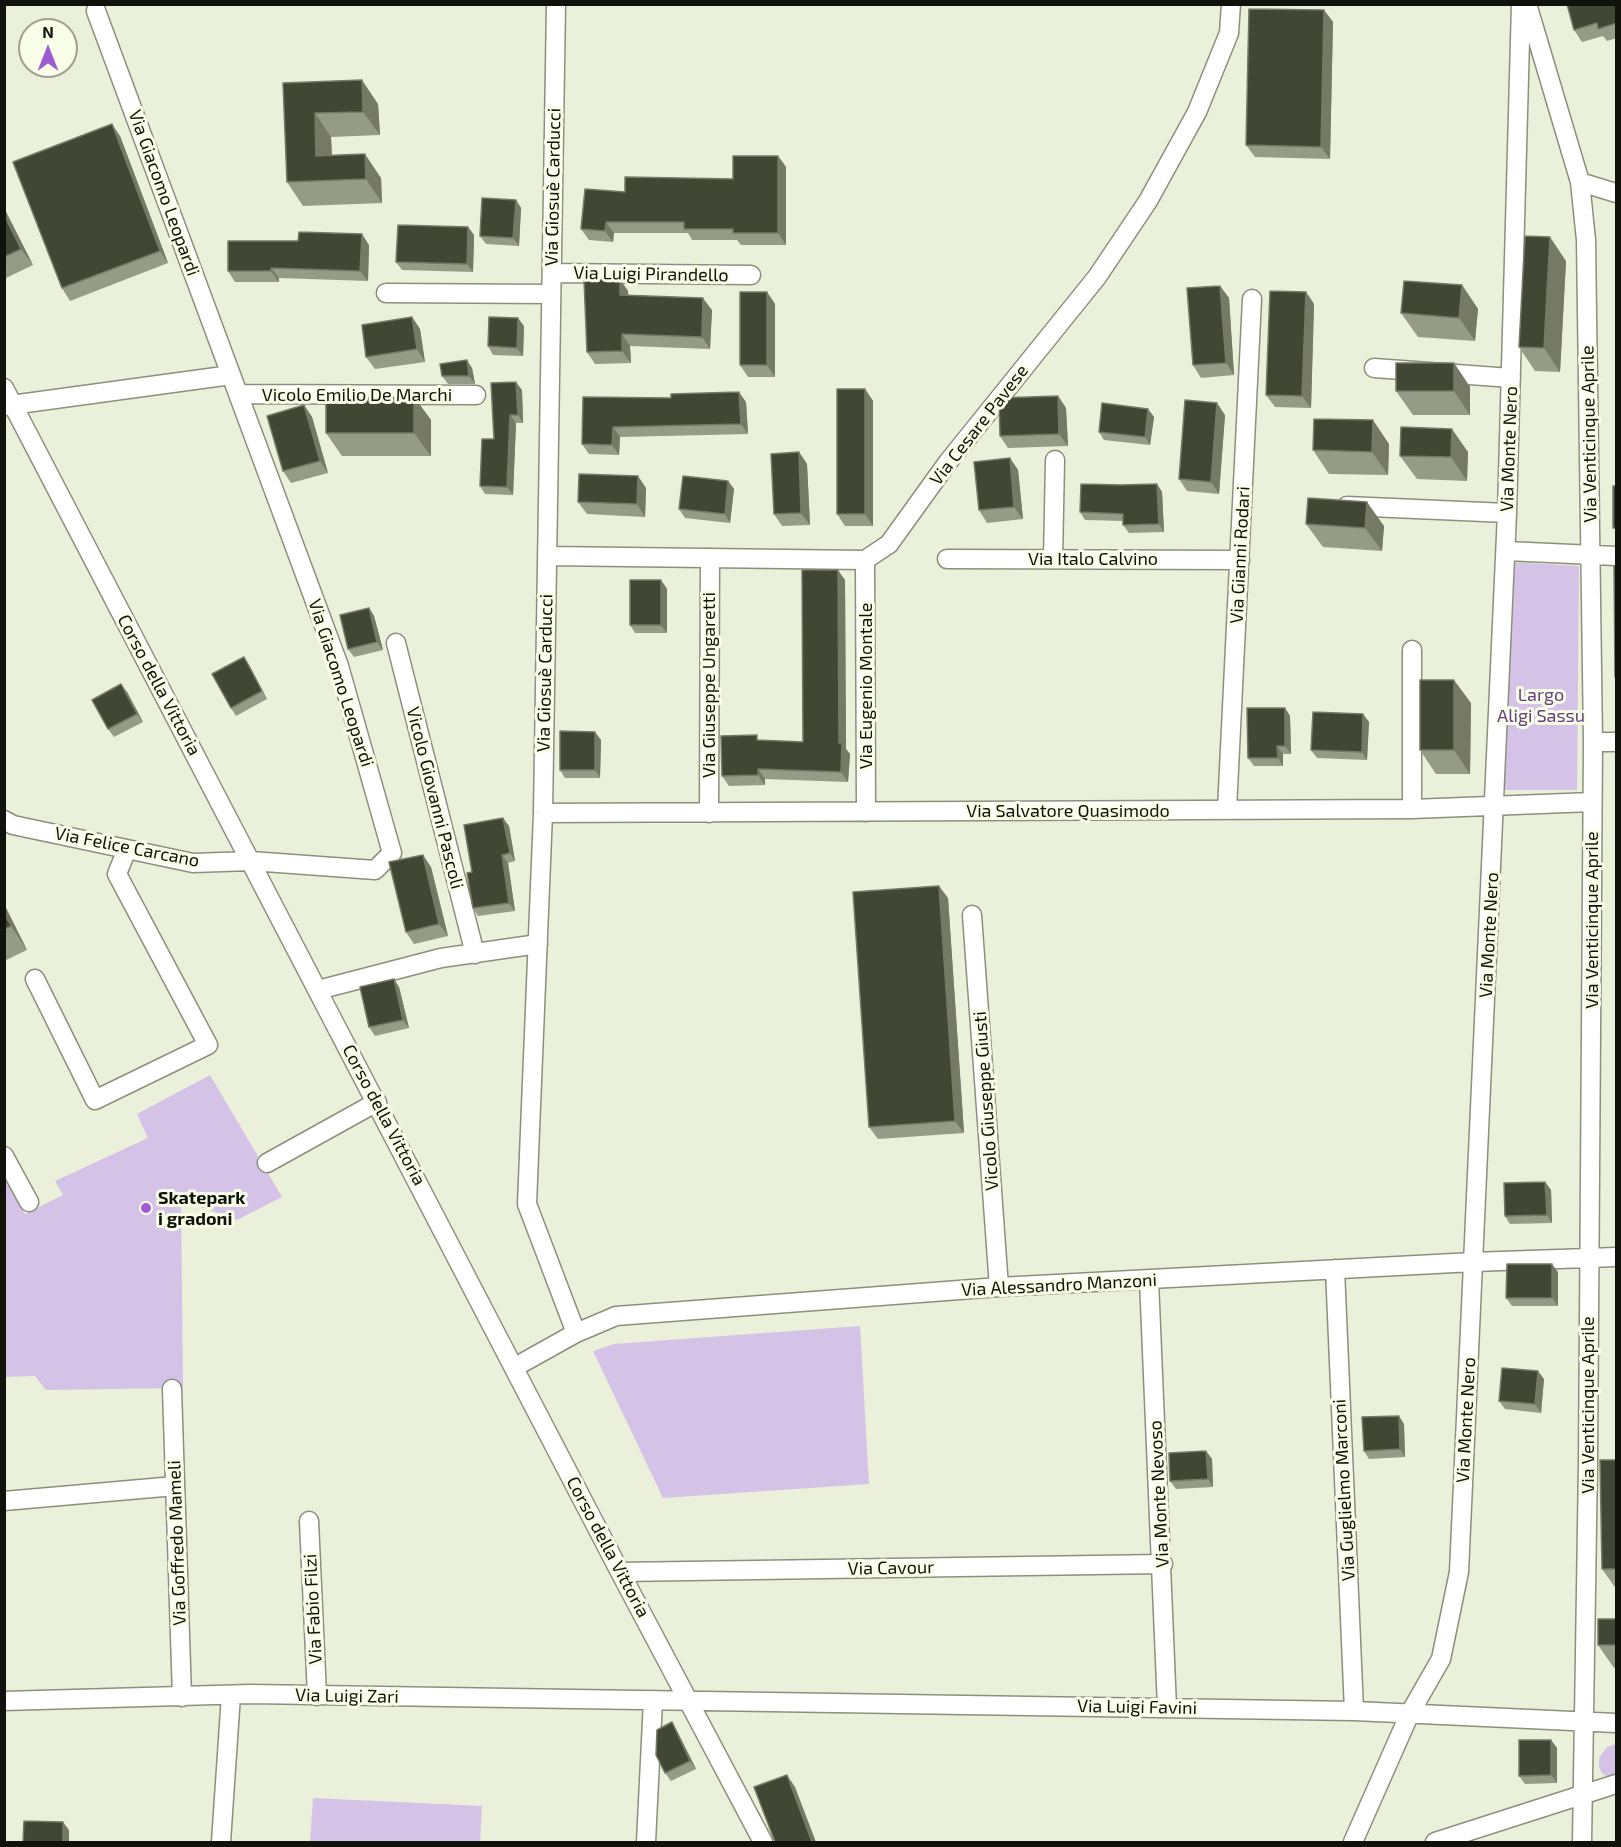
<!DOCTYPE html>
<html>
<head>
<meta charset="utf-8">
<style>
  body { margin:0 }
  #map { position:relative; width:1621px; height:1847px; overflow:hidden; background:#ebf0da; font-family:"Exo 2",sans-serif }
  canvas { display:block }
  .frame { position:absolute; inset:0; border:6px solid #10120b; pointer-events:none }
  .north { position:absolute; left:18px; top:18px; width:60px; height:60px; box-sizing:border-box; background:#f8fee7; border:2px solid #9ba08f; border-radius:50%; rotate:0deg; font-size:16px; font-weight:700; line-height:24px; text-align:center; color:#10120b }
  .north::after { content:''; display:block; margin:auto; width:21px; height:27px; background:#9f5bd0; clip-path:polygon(50% 0,100% 100%,50% 72%,0 100%) }
</style>
</head>
<body>
<div id="map">
<canvas width="1621" height="1847"></canvas>
<div class="frame"></div>
<div class="north">N</div>
</div>
<script>
const ctx = document.querySelector('canvas').getContext('2d');
ctx.lineJoin = 'round';
function fillPath(path, color) {
  ctx.fillStyle = color;
  ctx.fill(path, 'evenodd');
}
function shape(rows) {
  const path = new Path2D();
  for (const r of rows) {
    path.moveTo(r[0], r[1]);
    for (let i = 2; i < r.length; i += 2) path.lineTo(r[i], r[i + 1]);
  }
  return path;
}
function strokePath(path, color, width, dash) {
  ctx.strokeStyle = color;
  ctx.lineWidth = width;
  ctx.lineCap = dash ? 'butt' : 'round';
  ctx.setLineDash(dash || []);
  ctx.stroke(path);
}
function drawText(font, color, halo, rows, align = 'center') {
  ctx.font = font + ' "Exo 2",sans-serif';
  ctx.lineWidth = 6;
  ctx.setLineDash([]);
  ctx.textBaseline = 'middle';
  ctx.strokeStyle = halo;
  ctx.fillStyle = color;
  for (const [text, x, y, turn = 0] of rows) {
    ctx.save();
    ctx.translate(x, y);
    ctx.rotate((+turn || 0) * Math.PI / 180);
    ctx.textAlign = isNaN(turn) ? turn : align;
    if (halo) ctx.strokeText(text, 0, 0);
    ctx.fillText(text, 0, 0);
    ctx.restore();
  }
}
fillPath(shape([
  [1509,562,1579,566,1577,790,1502,790],
  [210,1075,282,1197,237,1220,181,1200,183,1388,46,1390,35,1376,5,1377,4,1176,25,1214,63,1195,55,1181,148,1138,137,1114],
  [860,1326,869,1484,663,1498,593,1351,614,1344],
  [1616,1744,1616,1781,1611,1780,1602,1773,1599,1767,1599,1758,1607,1747],
  [313,1798,482,1806,480,1842,310,1842]
]), '#d5c2e7');
const street = shape([
  [556,4,543,813,527,1204,576,1333],
  [1527,4,1580,182,1586,240,1593,742,1588,1463,1582,1842],
  [1580,182,1616,193],
  [552,273,751,275],
  [386,293,551,294],
  [1374,368,1511,378],
  [4,388,620,1572,763,1842],
  [238,394,476,395],
  [4,406,231,375],
  [1347,506,1507,513],
  [1506,551,1616,556],
  [547,556,865,560,889,544,948,462,1097,277,1148,201,1197,112,1229,33,1231,4],
  [947,559,1240,560],
  [1053,559,1055,460],
  [865,560,866,812],
  [396,643,475,954],
  [1593,742,1616,742],
  [1412,809,1412,650],
  [1227,810,1252,299],
  [543,813,1412,809,1592,802],
  [709,813,710,558],
  [4,820,13,825,193,863,251,861,375,870,392,853,339,666,96,11],
  [972,915,999,1287],
  [35,979,95,1100,208,1045,117,874,127,849],
  [318,990,441,958,538,944],
  [4,1156,29,1202],
  [267,1163,377,1102],
  [1335,1269,1354,1711],
  [1149,1280,1167,1708],
  [515,1367,576,1333,616,1316,999,1287,1473,1262,1616,1257],
  [172,1389,182,1697],
  [4,1501,175,1486],
  [309,1521,317,1696],
  [620,1572,1163,1564],
  [4,1701,250,1694,1354,1711,1616,1723],
  [221,1842,231,1695],
  [646,1842,653,1700],
  [1353,1842,1410,1713,1441,1659,1459,1572,1507,513,1521,4],
  [1435,1842,1616,1784]
]);
strokePath(street, '#8b907c', 21);
strokePath(street, '#fff', 18);
fillPath(shape([
  [1617,4,1617,38,1607,41,1603,36,1582,42,1574,30],
  [1324,10,1333,22,1330,159,1255,157,1246,145],
  [283,83,378,104,380,135,331,137,332,155,381,178,382,203,303,206,287,182],
  [120,136,168,263,70,301,62,288],
  [778,156,786,167,786,245,741,245,737,240,692,240,688,233,614,233,613,242,589,240,581,229,625,192,733,179],
  [516,200,521,208,519,246,486,244,480,236],
  [4,208,33,265,4,279],
  [468,227,474,235,473,272,402,270,396,262],
  [369,245,368,281,279,278,279,282,235,282,228,271],
  [1566,261,1560,372,1535,371,1519,347],
  [1462,285,1478,309,1475,341,1418,337,1401,313],
  [1220,286,1229,298,1234,375,1201,378,1193,365],
  [628,291,628,295,712,310,710,349,630,346,631,363,595,364,587,352],
  [767,292,775,304,775,377,748,377,740,365],
  [1306,292,1314,304,1311,408,1275,407,1266,395],
  [412,317,420,329,425,362,375,369,366,357],
  [524,326,523,356,493,355,488,346],
  [1454,363,1470,387,1470,415,1413,415,1396,391],
  [472,368,475,384,448,384,442,376],
  [865,389,873,401,873,526,845,526,837,514],
  [522,390,523,423,516,423,513,495,485,494,480,486,494,439],
  [1058,396,1066,408,1068,446,1008,448,1000,436],
  [414,397,431,420,431,456,342,456,326,433],
  [583,397,746,402,748,434,620,437,619,455,589,454,582,444],
  [304,405,312,417,328,473,291,483,283,471],
  [1148,409,1154,417,1150,445,1104,440,1099,432],
  [1225,415,1219,494,1187,491,1179,479],
  [1389,444,1388,475,1329,474,1313,450],
  [799,452,807,464,810,525,782,526,774,514],
  [1468,452,1467,481,1417,479,1400,456],
  [1010,458,1018,470,1023,519,987,523,979,510],
  [728,481,734,489,730,523,685,518,679,509],
  [1157,484,1162,492,1164,532,1129,533,1123,525,1123,521,1085,520,1080,512,1121,485],
  [646,488,645,517,587,514,578,502],
  [1306,524,1384,526,1382,551,1323,547],
  [661,580,667,589,667,633,635,633,630,625],
  [845,580,846,749,850,754,848,782,765,779,765,785,729,786,722,776,761,740,803,742],
  [369,608,374,616,383,650,354,657,348,649],
  [244,657,249,665,267,699,236,716,231,708],
  [127,692,143,722,114,737,108,729],
  [1471,703,1470,774,1436,774,1420,750],
  [1285,708,1290,716,1291,754,1283,754,1283,766,1254,766,1248,758],
  [1363,714,1369,722,1367,760,1317,758,1311,750],
  [595,732,601,740,600,778,565,778,560,770],
  [509,826,515,861,508,863,515,911,478,916,473,908,472,872],
  [431,867,448,936,414,944,406,932],
  [948,898,964,1133,878,1139,869,1127],
  [4,904,27,950,4,961],
  [399,987,409,1028,375,1036,369,1027],
  [1545,1182,1551,1190,1552,1223,1510,1224,1505,1216],
  [1558,1272,1558,1306,1512,1306,1506,1298],
  [1544,1379,1541,1413,1505,1409,1499,1401],
  [1404,1424,1405,1457,1369,1459,1364,1451],
  [1206,1451,1212,1459,1213,1487,1176,1489,1170,1481],
  [1617,1460,1617,1590,1602,1569],
  [1617,1619,1617,1668,1614,1668,1598,1645],
  [672,1722,677,1731,696,1769,671,1781,665,1773],
  [1551,1740,1557,1748,1557,1783,1525,1784,1519,1776]
]), '#969b87');
fillPath(shape([
  [1324,10,1333,22,1330,159,1321,147],
  [362,80,378,104,380,135,363,112],
  [315,113,331,137,333,179,316,156],
  [112,124,120,136,168,263,160,251],
  [365,154,381,178,382,203,366,179],
  [778,156,786,167,786,245,778,233],
  [516,200,521,208,519,246,513,238],
  [4,208,33,265,21,249,4,215],
  [606,222,614,233,613,242,605,231],
  [468,227,474,235,473,272,467,264],
  [362,234,369,245,368,281,360,271],
  [1550,237,1566,261,1560,372,1544,348],
  [271,268,279,278,279,282,271,271],
  [620,279,628,291,629,307,620,295],
  [1462,285,1478,309,1475,341,1459,318],
  [1220,286,1229,298,1234,375,1226,363],
  [767,292,775,304,775,377,767,365],
  [1306,292,1314,304,1311,408,1302,396],
  [703,298,712,310,710,349,702,337],
  [412,317,420,329,425,362,417,349],
  [518,318,524,326,523,356,517,348],
  [622,334,630,346,631,363,622,351],
  [467,360,472,368,475,384,469,376],
  [1454,363,1470,387,1470,415,1454,391],
  [516,382,522,390,523,423,518,415],
  [865,389,873,401,873,526,865,514],
  [739,392,746,402,748,434,741,424],
  [1058,396,1066,408,1068,446,1059,434],
  [414,397,431,420,431,456,414,433],
  [1217,403,1225,415,1219,494,1211,482],
  [304,405,312,417,328,473,320,461],
  [1148,409,1154,417,1150,445,1145,437],
  [510,415,516,423,513,495,507,487],
  [1373,420,1389,444,1388,475,1372,452],
  [613,427,620,437,619,455,612,445],
  [1452,429,1468,452,1467,481,1451,457],
  [799,452,807,464,810,525,801,513],
  [1010,458,1018,470,1023,519,1014,507],
  [638,476,646,488,645,517,637,504],
  [728,481,734,489,730,523,725,514],
  [1157,484,1162,492,1164,532,1159,524],
  [1367,502,1384,526,1382,551,1365,528],
  [838,570,845,580,846,749,850,754,848,782,841,772,839,743],
  [661,580,667,589,667,633,661,625],
  [369,608,374,616,383,650,377,642],
  [244,657,249,665,267,699,262,691],
  [1454,680,1471,703,1470,774,1454,750],
  [121,684,127,692,143,722,137,714],
  [1285,708,1290,716,1291,754,1285,746],
  [1363,714,1369,722,1367,760,1362,752],
  [595,732,601,740,600,778,595,770],
  [1277,746,1283,754,1283,766,1278,758],
  [758,769,765,779,765,785,758,775],
  [503,818,509,826,515,861,510,853],
  [423,855,431,867,448,936,439,924],
  [502,855,508,863,515,911,509,903],
  [939,886,948,898,964,1133,955,1121],
  [4,904,27,950,11,926,4,913],
  [394,979,399,987,409,1028,403,1020],
  [1545,1182,1551,1190,1552,1223,1547,1215],
  [1552,1264,1558,1272,1558,1306,1552,1298],
  [1538,1371,1544,1379,1541,1413,1535,1404],
  [1399,1416,1404,1424,1405,1457,1400,1449],
  [1206,1451,1212,1459,1213,1487,1208,1479],
  [672,1722,677,1731,696,1769,690,1761],
  [1551,1740,1557,1748,1557,1783,1551,1775],
  [787,1775,795,1787,816,1842,812,1842],
  [63,1822,69,1830,69,1842,63,1842]
]), '#757966');
const building = shape([
  [1567,4,1617,4,1617,23,1598,29,1597,23,1574,30,1567,4],
  [1249,9,1324,10,1321,147,1246,145,1249,9],
  [362,80,363,112,315,113,316,156,365,154,366,179,287,182,283,83,362,80],
  [112,124,160,251,62,288,13,162,112,124],
  [733,156,778,156,778,233,733,233,733,229,684,229,684,222,606,222,605,231,581,229,585,189,625,192,625,177,733,179,733,156],
  [482,198,516,200,513,238,480,236,482,198],
  [4,215,21,249,4,257,4,215],
  [398,225,468,227,467,264,396,262,398,225],
  [299,232,362,234,360,271,271,268,271,271,228,271,228,241,298,241,299,232],
  [1525,236,1550,237,1544,348,1519,347,1525,236],
  [620,279,620,295,703,298,702,337,622,334,622,351,587,352,584,280,620,279],
  [1404,281,1462,285,1459,318,1401,313,1404,281],
  [1220,286,1226,363,1193,365,1187,288,1220,286],
  [1270,291,1306,292,1302,396,1266,395,1270,291],
  [740,292,767,292,767,365,740,365,740,292],
  [412,317,417,349,366,357,362,325,412,317],
  [489,317,518,318,517,348,488,346,489,317],
  [467,360,469,376,442,376,440,364,467,360],
  [1396,363,1454,363,1454,391,1396,391,1396,363],
  [516,382,518,415,510,415,507,487,480,486,482,439,494,439,491,383,516,382],
  [837,389,865,389,865,514,837,514,837,389],
  [739,392,741,424,613,427,612,445,582,444,583,397,671,398,671,394,739,392],
  [1058,396,1059,434,1000,436,999,398,1058,396],
  [326,397,414,397,414,433,326,433,326,397],
  [1185,400,1217,403,1211,482,1179,479,1185,400],
  [1102,403,1148,409,1145,437,1099,432,1102,403],
  [304,405,320,461,283,471,267,416,304,405],
  [1314,419,1373,420,1372,452,1313,450,1314,419],
  [1401,427,1452,429,1451,457,1400,456,1401,427],
  [799,452,801,513,774,514,771,454,799,452],
  [1010,458,1014,507,979,510,974,462,1010,458],
  [579,474,638,476,637,504,578,502,579,474],
  [683,476,728,481,725,514,679,509,683,476],
  [1081,484,1121,485,1157,484,1159,524,1123,525,1123,514,1080,512,1081,484],
  [1613,486,1617,486,1617,528,1613,528,1613,486],
  [1308,498,1367,502,1365,528,1306,524,1308,498],
  [1614,566,1617,566,1617,677,1615,677,1614,566],
  [802,570,838,570,839,743,842,743,841,772,758,769,758,775,722,776,721,736,757,735,757,740,803,742,802,570],
  [630,580,661,580,661,625,630,625,630,580],
  [369,608,377,642,348,649,340,615,369,608],
  [244,657,262,691,231,708,212,674,244,657],
  [1420,680,1454,680,1454,750,1420,750,1420,680],
  [121,684,137,714,108,729,92,700,121,684],
  [1247,708,1285,708,1285,746,1277,746,1278,758,1248,758,1247,708],
  [1313,712,1363,714,1362,752,1311,750,1313,712],
  [560,731,595,732,595,770,560,770,560,731],
  [503,818,510,853,502,855,509,903,473,908,467,873,472,872,464,825,503,818],
  [423,855,439,924,406,932,389,862,423,855],
  [939,886,955,1121,869,1127,853,892,939,886],
  [4,913,11,926,4,929,4,913],
  [394,979,403,1020,369,1027,360,987,394,979],
  [1545,1182,1547,1215,1505,1216,1504,1183,1545,1182],
  [1507,1264,1552,1264,1552,1298,1506,1298,1507,1264],
  [1502,1368,1538,1371,1535,1404,1499,1401,1502,1368],
  [1399,1416,1400,1449,1364,1451,1362,1417,1399,1416],
  [1206,1451,1208,1479,1170,1481,1169,1453,1206,1451],
  [1600,1460,1617,1460,1617,1569,1602,1569,1600,1460],
  [1598,1619,1617,1619,1617,1645,1598,1645,1598,1619],
  [672,1722,690,1761,665,1773,656,1755,657,1730,672,1722],
  [1519,1740,1551,1740,1551,1775,1519,1776,1519,1740],
  [787,1775,812,1842,775,1842,754,1787,787,1775],
  [24,1821,63,1822,63,1842,23,1842,24,1821]
]);
fillPath(building, '#424634');
strokePath(building, '#757966', 1.5);
for (const [x, y, r, color] of [
  [146,1208,6,"#9f5bd0"]
]) {
  const dot = new Path2D();
  dot.arc(x, y, r, 0, 2 * Math.PI);
  ctx.fillStyle = color;
  ctx.fill(dot);
  strokePath(dot, '#f8fee7', 2);
}
drawText('18px', '#10120b', '#f8fee7', [
  ["Via Giosuè Carducci",553,187,-89],
  ["Via Giacomo Leopardi",164,193,70],
  ["Via Luigi Pirandello",651,274,1],
  ["Vicolo Emilio De Marchi",357,395],
  ["Via Cesare Pavese",979,425,-52],
  ["Via Venticinque Aprile",1589,434,-91],
  ["Via Monte Nero",1509,449,-88],
  ["Via Gianni Rodari",1240,555,-87],
  ["Via Italo Calvino",1093,559],
  ["Via Giosuè Carducci",545,673,-89],
  ["Via Giacomo Leopardi",341,683,72],
  ["Corso della Vittoria",159,685,62],
  ["Via Giuseppe Ungaretti",709,685,-90],
  ["Via Eugenio Montale",866,686,-90],
  ["Vicolo Giovanni Pascoli",435,798,76],
  ["Via Salvatore Quasimodo",1068,811],
  ["Via Felice Carcano",127,847,11],
  ["Via Venticinque Aprile",1592,920,-90],
  ["Via Monte Nero",1489,935,-87],
  ["Vicolo Giuseppe Giusti",986,1101,-94],
  ["Corso della Vittoria",384,1115,62],
  ["Via Alessandro Manzoni",1059,1285,-3],
  ["Via Venticinque Aprile",1588,1405,-90],
  ["Via Monte Nero",1466,1420,-87],
  ["Via Guglielmo Marconi",1344,1490,-93],
  ["Via Monte Nevoso",1159,1494,-93],
  ["Via Goffredo Mameli",177,1543,-92],
  ["Corso della Vittoria",608,1547,62],
  ["Via Cavour",891,1568,-1],
  ["Via Fabio Filzi",313,1609,-93],
  ["Via Luigi Zari",347,1696,1],
  ["Via Luigi Favini",1137,1707,1]
]);
drawText('18px', '#623d7f', '#f8fee7', [
  ["Largo",1541,695],
  ["Aligi Sassu",1541,716]
]);
drawText('bold 18px', '#10120b', '#f8fee7', [
  ["Skatepark",158,1198],
  ["i gradoni",158,1219]
], 'left');
</script>
</body>
</html>
